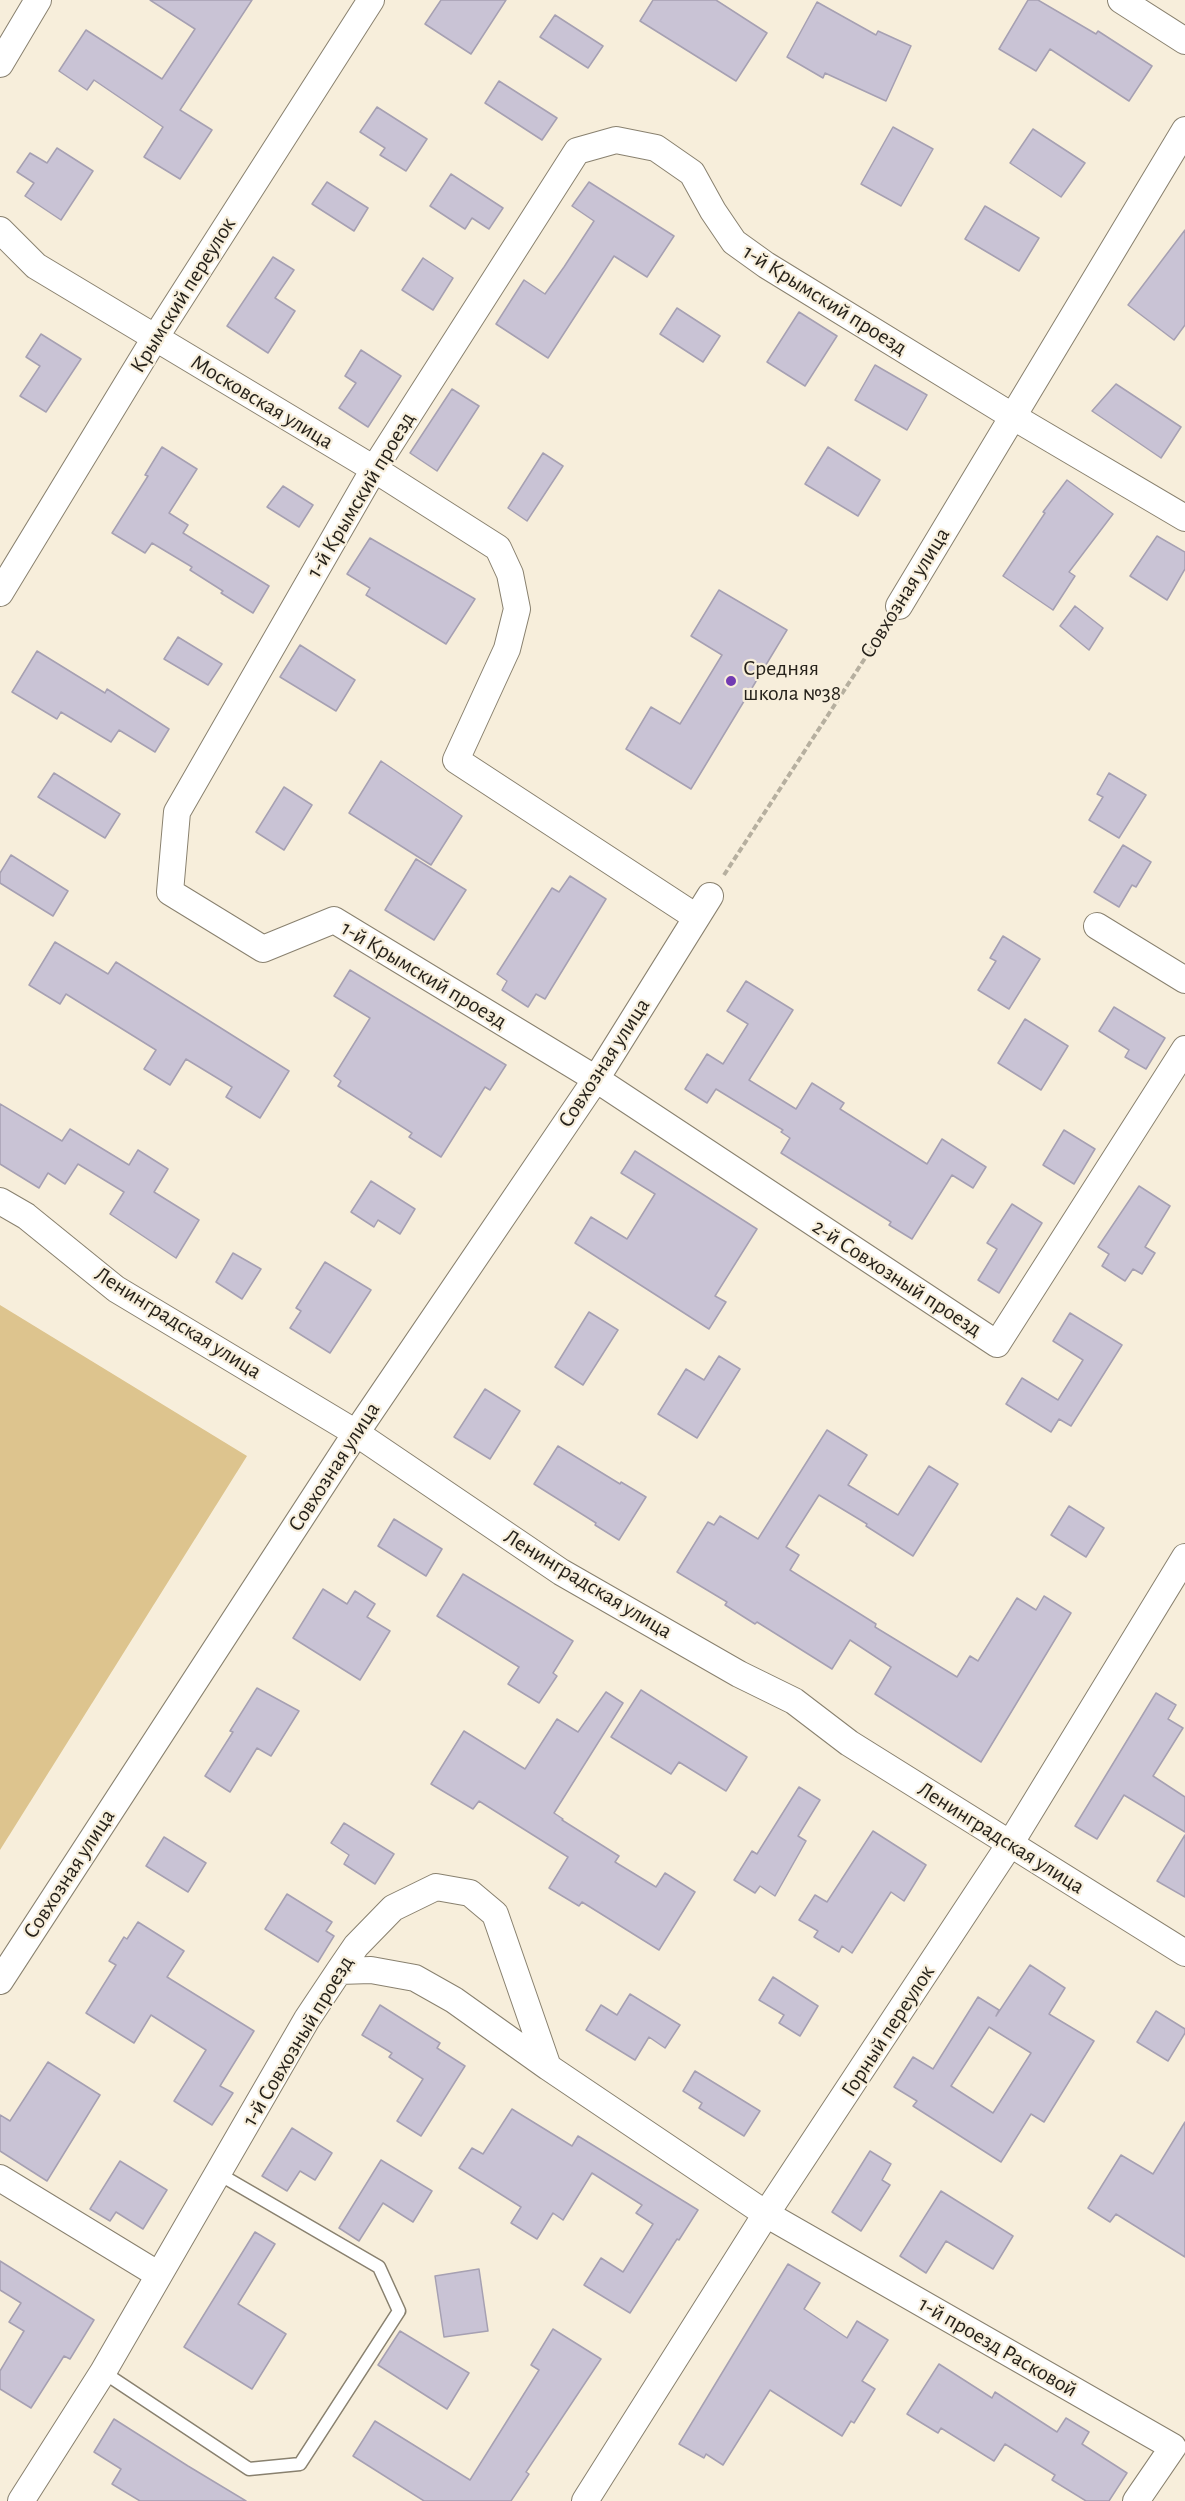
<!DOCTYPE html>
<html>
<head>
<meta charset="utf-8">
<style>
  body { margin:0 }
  canvas { display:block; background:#f7eedb }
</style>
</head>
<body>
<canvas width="1185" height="2501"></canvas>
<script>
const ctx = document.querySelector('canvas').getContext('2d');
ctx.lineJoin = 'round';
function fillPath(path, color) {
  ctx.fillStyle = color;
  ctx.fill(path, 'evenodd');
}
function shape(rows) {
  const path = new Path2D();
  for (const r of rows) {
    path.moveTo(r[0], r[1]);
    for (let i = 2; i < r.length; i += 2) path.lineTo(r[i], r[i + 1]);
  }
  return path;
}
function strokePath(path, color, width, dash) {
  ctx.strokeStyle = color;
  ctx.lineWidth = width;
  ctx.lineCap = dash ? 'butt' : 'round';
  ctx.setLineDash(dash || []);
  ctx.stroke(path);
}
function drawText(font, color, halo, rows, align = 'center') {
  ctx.font = font + ' "Alegreya Sans",sans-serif';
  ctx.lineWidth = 4.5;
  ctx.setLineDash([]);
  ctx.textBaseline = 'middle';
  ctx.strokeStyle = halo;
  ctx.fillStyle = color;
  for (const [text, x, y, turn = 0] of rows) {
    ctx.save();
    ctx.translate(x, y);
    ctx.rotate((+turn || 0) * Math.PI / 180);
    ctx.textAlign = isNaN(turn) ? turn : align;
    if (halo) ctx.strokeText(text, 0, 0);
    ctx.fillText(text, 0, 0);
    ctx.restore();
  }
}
fillPath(shape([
  [0,1305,247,1456,0,1850]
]), '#ddc48e');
const building = shape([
  [150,0,252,0,180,110,212,130,180,179,144,157,163,127,94,80,87,90,59,71,86,30,162,79,195,29,150,0],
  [441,0,506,0,471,54,425,24,441,0],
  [653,0,716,0,767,33,736,81,640,21,653,0],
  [1028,0,1038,0,1096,34,1098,31,1152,66,1129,101,1050,49,1036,71,999,49,1028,0],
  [817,2,876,35,878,31,911,46,886,101,825,73,823,78,787,57,817,2],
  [555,15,603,46,588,68,540,37,555,15],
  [499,81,557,118,542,140,485,103,499,81],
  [377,107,427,139,406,171,380,155,385,148,360,132,377,107],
  [893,127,933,149,901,206,861,184,893,127],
  [1033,129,1085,163,1061,197,1010,163,1033,129],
  [57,148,93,171,61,220,25,196,34,183,17,172,30,153,47,163,57,148],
  [451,174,503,208,489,229,472,218,465,229,430,206,451,174],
  [327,182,368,208,354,231,312,204,327,182],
  [589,182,674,236,647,277,614,256,548,358,496,324,524,280,545,294,564,267,594,221,572,206,589,182],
  [985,206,1039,238,1019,271,965,239,985,206],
  [1185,230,1185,325,1174,340,1128,305,1185,230],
  [273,257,294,270,275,298,295,311,268,353,227,326,273,257],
  [423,258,453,278,433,310,402,290,423,258],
  [677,308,720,336,703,362,660,334,677,308],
  [799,312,837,336,805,386,767,362,799,312],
  [41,334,81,359,46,412,20,396,40,366,26,357,41,334],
  [361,350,401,376,368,427,339,408,356,383,345,376,361,350],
  [875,365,927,395,907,430,855,400,875,365],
  [1116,384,1181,427,1161,458,1092,411,1116,384],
  [452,389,479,406,437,471,410,453,452,389],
  [162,447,197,469,169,513,188,525,183,533,269,586,253,613,221,593,223,591,190,570,192,567,152,543,145,553,112,533,148,476,145,475,162,447],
  [828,447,880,480,858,516,805,484,828,447],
  [543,453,563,466,527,521,508,508,543,453],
  [1067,480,1113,514,1069,572,1075,576,1053,610,1003,576,1045,513,1043,512,1067,480],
  [283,486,313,505,299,527,267,507,283,486],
  [1157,536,1185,552,1185,569,1167,600,1130,576,1157,536],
  [370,538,475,599,446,644,366,595,370,588,347,574,370,538],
  [719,590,787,630,691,789,626,749,651,707,680,724,722,655,691,636,719,590],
  [1075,606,1103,628,1089,650,1060,626,1075,606],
  [178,637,222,664,208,685,164,659,178,637],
  [300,645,355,680,336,711,280,677,300,645],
  [37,651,105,693,107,689,169,729,155,752,119,730,111,742,61,712,57,719,12,692,37,651],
  [381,761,462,816,431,865,349,813,381,761],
  [54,773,120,814,105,838,38,797,54,773],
  [1109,773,1146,795,1119,838,1089,820,1103,797,1097,794,1109,773],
  [284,787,312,805,284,850,256,832,284,787],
  [1123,845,1151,862,1136,887,1132,885,1119,907,1094,892,1123,845],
  [11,855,68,891,53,916,0,883,0,873,11,855],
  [416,859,466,890,434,940,385,910,416,859],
  [570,876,606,899,545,999,536,994,528,1007,502,990,507,981,497,974,552,888,559,892,570,876],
  [1003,936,1040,959,1009,1009,978,990,996,961,990,958,1003,936],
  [55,942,108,974,116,962,289,1071,260,1118,226,1097,232,1087,186,1059,170,1085,144,1069,156,1050,66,994,60,1004,29,985,55,942],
  [350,970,506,1065,490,1090,485,1087,441,1157,409,1137,412,1133,338,1086,341,1081,334,1076,370,1018,334,996,350,970],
  [746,981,793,1010,749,1080,796,1109,812,1083,844,1103,840,1109,927,1164,942,1139,986,1167,973,1188,952,1175,912,1239,889,1225,891,1222,781,1153,790,1138,781,1132,783,1130,716,1089,707,1103,685,1089,707,1054,723,1064,748,1024,727,1011,746,981],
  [1114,1007,1165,1038,1146,1069,1125,1057,1129,1050,1099,1031,1114,1007],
  [1025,1019,1068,1046,1041,1090,998,1063,1025,1019],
  [0,1104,62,1141,70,1129,129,1165,138,1150,168,1169,154,1192,199,1220,176,1258,110,1214,124,1192,78,1164,65,1184,48,1173,39,1188,0,1164,0,1104],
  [1064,1130,1095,1149,1074,1184,1043,1165,1064,1130],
  [635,1151,757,1229,715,1296,726,1302,709,1329,575,1243,591,1217,627,1239,655,1194,621,1173,635,1151],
  [371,1181,415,1209,400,1234,378,1220,374,1227,351,1212,371,1181],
  [1139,1186,1170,1206,1145,1247,1155,1253,1142,1274,1133,1269,1125,1281,1102,1266,1109,1254,1098,1247,1139,1186],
  [1012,1204,1042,1223,999,1293,978,1280,997,1249,987,1243,1012,1204],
  [233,1253,261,1269,242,1299,216,1282,233,1253],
  [325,1262,371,1290,330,1353,290,1328,301,1311,296,1308,325,1262],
  [589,1312,618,1330,583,1385,555,1367,589,1312],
  [1070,1313,1122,1345,1071,1426,1059,1419,1051,1432,1006,1404,1022,1378,1058,1400,1083,1360,1053,1341,1070,1313],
  [719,1356,740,1369,697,1438,658,1414,686,1369,704,1380,719,1356],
  [485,1389,520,1411,490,1459,454,1437,485,1389],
  [827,1430,867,1455,848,1485,898,1515,929,1466,958,1484,913,1556,866,1526,867,1524,819,1495,786,1547,799,1555,790,1570,876,1624,875,1627,957,1677,970,1656,978,1661,1017,1598,1036,1610,1044,1596,1071,1613,981,1762,875,1694,891,1667,850,1640,832,1669,757,1622,755,1624,725,1605,727,1602,677,1572,708,1522,714,1525,720,1516,758,1539,827,1430],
  [558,1446,620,1484,621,1482,646,1497,619,1540,595,1525,596,1523,534,1484,558,1446],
  [1069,1506,1104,1528,1086,1557,1051,1535,1069,1506],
  [394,1519,442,1549,426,1576,378,1546,394,1519],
  [463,1574,573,1641,553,1673,557,1676,539,1703,508,1684,519,1667,437,1616,463,1574],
  [323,1589,347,1604,355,1591,375,1604,367,1617,390,1631,360,1680,293,1638,323,1589],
  [257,1688,299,1711,271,1756,257,1748,230,1792,205,1776,233,1732,230,1731,257,1688],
  [641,1690,747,1757,726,1791,679,1762,671,1774,611,1737,641,1690],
  [606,1692,623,1703,554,1813,563,1819,562,1820,619,1856,615,1862,656,1887,665,1873,695,1892,659,1950,582,1902,579,1906,549,1888,568,1857,479,1801,473,1809,431,1784,464,1731,525,1769,557,1719,578,1732,606,1692],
  [1156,1693,1176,1705,1168,1719,1183,1728,1153,1776,1185,1797,1185,1832,1124,1795,1097,1839,1075,1826,1156,1693],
  [799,1787,820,1800,798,1836,806,1841,775,1896,760,1886,755,1893,734,1880,752,1851,757,1854,799,1787],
  [344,1823,394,1854,375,1884,344,1864,349,1855,331,1843,344,1823],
  [873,1831,926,1865,904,1901,891,1892,852,1953,842,1946,839,1952,814,1937,818,1931,799,1920,815,1895,827,1902,873,1831],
  [1185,1835,1185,1897,1157,1881,1185,1835],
  [164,1837,206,1863,188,1892,146,1866,164,1837],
  [287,1894,332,1922,326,1931,334,1936,318,1962,265,1929,287,1894],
  [138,1922,184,1951,167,1977,254,2031,220,2086,233,2093,212,2125,174,2101,206,2050,151,2015,134,2043,86,2013,116,1965,109,1961,124,1937,127,1939,138,1922],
  [1030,1965,1065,1988,1049,2014,1094,2041,1044,2122,1031,2114,1001,2162,913,2106,917,2101,894,2087,913,2057,933,2069,978,1997,999,2010,996,2016,1030,1965],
  [989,2027,1031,2053,993,2113,951,2086,989,2027],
  [773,1977,818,2006,800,2036,779,2023,784,2015,759,2000,773,1977],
  [630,1994,680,2025,665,2048,649,2037,635,2060,586,2030,601,2005,617,2015,630,1994],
  [380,2005,440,2043,437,2048,465,2066,421,2136,397,2121,423,2079,389,2057,392,2053,362,2035,380,2005],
  [1156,2011,1185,2029,1185,2033,1168,2061,1137,2042,1156,2011],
  [48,2062,100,2095,47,2181,0,2151,0,2115,10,2121,48,2062],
  [695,2071,760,2111,744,2136,699,2108,702,2103,683,2091,695,2071],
  [512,2109,572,2146,578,2136,698,2210,679,2240,677,2239,630,2313,584,2285,601,2258,623,2272,653,2224,636,2213,642,2205,592,2173,563,2220,553,2213,537,2239,511,2223,521,2207,459,2168,472,2148,483,2154,512,2109],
  [1185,2122,1185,2257,1116,2214,1110,2222,1088,2208,1121,2155,1153,2174,1185,2122],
  [292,2128,332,2153,315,2180,300,2171,287,2191,262,2176,292,2128],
  [870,2151,891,2164,882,2180,890,2185,861,2231,832,2212,870,2151],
  [381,2160,432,2191,413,2222,383,2203,359,2241,339,2228,381,2160],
  [120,2161,167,2190,143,2229,116,2212,110,2221,90,2209,120,2161],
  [941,2191,1013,2236,993,2269,946,2241,926,2273,900,2256,941,2191],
  [255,2232,275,2244,238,2304,286,2334,252,2389,184,2347,255,2232],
  [0,2261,94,2320,70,2359,64,2356,31,2408,0,2389,0,2371,24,2331,9,2322,21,2303,0,2290,0,2261],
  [788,2264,820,2283,804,2309,847,2338,857,2321,888,2340,862,2381,875,2389,854,2423,851,2421,842,2436,770,2390,723,2465,706,2454,704,2458,679,2444,788,2264],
  [479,2269,488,2331,444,2337,435,2276,479,2269],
  [553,2329,601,2359,526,2472,529,2474,511,2501,424,2501,353,2456,375,2421,470,2480,539,2370,531,2365,553,2329],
  [400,2331,469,2373,447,2409,378,2365,400,2331],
  [939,2364,992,2398,995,2392,1057,2432,1066,2418,1089,2432,1082,2444,1127,2473,1109,2501,1086,2501,1052,2480,1055,2475,1005,2444,994,2461,941,2428,938,2433,907,2414,939,2364],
  [114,2419,188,2466,246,2501,140,2501,112,2484,121,2469,94,2452,114,2419]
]);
fillPath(building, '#c9c3d5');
strokePath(building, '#a6a0b2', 1.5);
const lane = shape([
  [103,2372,249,2469,300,2464,399,2311,379,2267,219,2174]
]);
const street = shape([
  [1121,0,1185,41],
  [0,64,38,0],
  [0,230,36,266,374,469,498,548,510,574,517,609,507,649,456,760,696,917],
  [1185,518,1012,416,766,265,734,242,713,211,692,173,656,148,616,140,577,151,374,469,177,812,170,892,263,949,334,920,596,1079,997,1344,1185,1049],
  [0,593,155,338,371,0],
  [899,606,1185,130],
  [1097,926,1185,980],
  [0,1201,26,1216,116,1289,356,1433,561,1572,739,1674,794,1701,849,1743,1185,1953],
  [339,1971,371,1970,415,1978,454,2000,548,2067],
  [0,1981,356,1433,596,1079,710,896],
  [0,2178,159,2275],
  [21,2501,103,2372,307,2019,339,1971,356,1946,393,1908,436,1887,470,1893,495,1914,548,2067,766,2214,1173,2447,1136,2501],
  [585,2501,766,2214,1010,1844,1185,1557]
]);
strokePath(lane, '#89816f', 15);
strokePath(street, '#89816f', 28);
strokePath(shape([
  [724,875,884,629]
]), '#b6af9f', 4, [6, 3]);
strokePath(lane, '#fff', 12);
strokePath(street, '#fff', 26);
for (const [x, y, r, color] of [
  [731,681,6,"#723bb2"]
]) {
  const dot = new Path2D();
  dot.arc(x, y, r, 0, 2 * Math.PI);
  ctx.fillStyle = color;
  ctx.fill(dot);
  strokePath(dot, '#f7eedb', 2);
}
drawText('22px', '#26221b', '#f7eedb', [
  ["Крымский переулок",183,295,-58],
  ["1-й Крымский проезд",825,300,32],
  ["Московская улица",262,402,31],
  ["1-й Крымский проезд",361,495,-59],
  ["Совхозная улица",905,593,-58],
  ["1-й Крымский проезд",424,975,31],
  ["Совхозная улица",604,1063,-57],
  ["2-й Совхозный проезд",897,1278,33],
  ["Ленинградская улица",178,1323,32],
  ["Совхозная улица",334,1467,-57],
  ["Ленинградская улица",588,1584,31],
  ["Ленинградская улица",1001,1838,32],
  ["Совхозная улица",69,1874,-57],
  ["Горный переулок",888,2031,-57],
  ["1-й Совхозный проезд",298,2041,-59],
  ["1-й проезд Расковой",998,2347,30]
]);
drawText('22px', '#26221b', '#f7eedb', [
  ["Средняя",743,668],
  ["школа №38",743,693]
], 'left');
</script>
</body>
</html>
